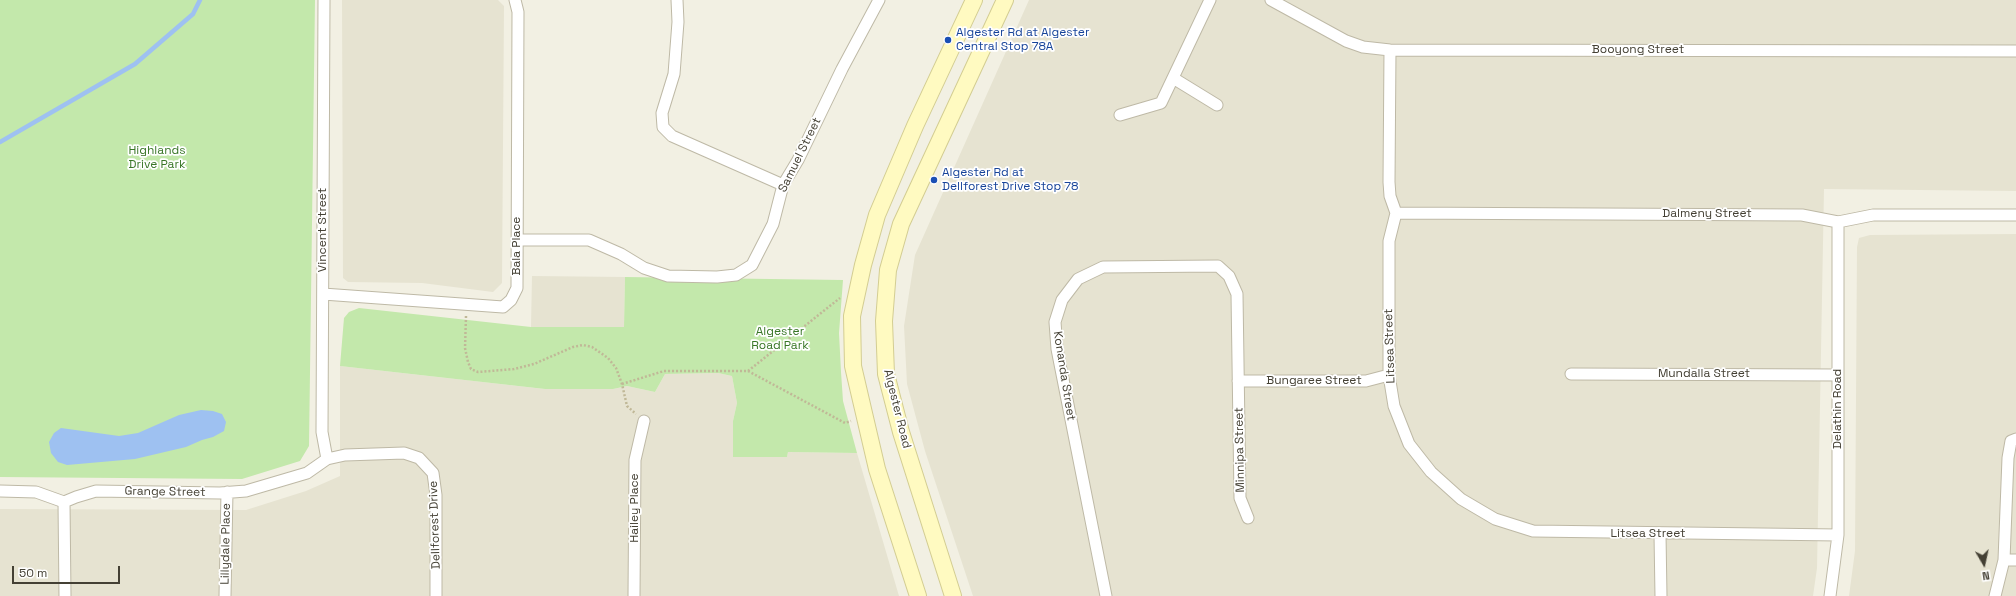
<!DOCTYPE html>
<html>
<head>
<meta charset="utf-8">
<style>
  body { margin:0 }
  #map { position:relative; width:2016px; height:596px; overflow:hidden; background:#f2f0e3; font-family:"Space Grotesk",sans-serif }
  canvas { display:block }
  .north { position:absolute; left:1964px; top:544px; width:40px; height:40px; -webkit-text-stroke:3px #fff; paint-order:stroke; rotate:171deg; font-size:11px; font-weight:700; line-height:16px; text-align:center; color:#444034 }
  .north::after { content:''; display:block; margin:auto; width:14px; height:18px; background:#444034; clip-path:polygon(50% 0,100% 100%,50% 72%,0 100%) }
  .scale { position:absolute; left:12px; top:566px; width:108px; height:18px; box-sizing:border-box; border:2px solid #444034; border-top:0; padding-left:5px; font-size:12px; line-height:14px; white-space:nowrap; color:#444034; -webkit-text-stroke:3px #fff; paint-order:stroke }
</style>
</head>
<body>
<div id="map">
<canvas width="2016" height="596"></canvas>
<div class="north">N</div>
<div class="scale">50 m</div>
</div>
<script>
const ctx = document.querySelector('canvas').getContext('2d');
ctx.lineJoin = 'round';
function fillPath(path, color) {
  ctx.fillStyle = color;
  ctx.fill(path, 'evenodd');
}
function shape(rows) {
  const path = new Path2D();
  for (const r of rows) {
    path.moveTo(r[0], r[1]);
    for (let i = 2; i < r.length; i += 2) path.lineTo(r[i], r[i + 1]);
  }
  return path;
}
function strokePath(path, color, width, dash) {
  ctx.strokeStyle = color;
  ctx.lineWidth = width;
  ctx.lineCap = dash ? 'butt' : 'round';
  ctx.setLineDash(dash || []);
  ctx.stroke(path);
}
function drawText(font, color, halo, rows, align = 'center') {
  ctx.font = font + ' "Space Grotesk",sans-serif';
  ctx.lineWidth = 3.5;
  ctx.setLineDash([]);
  ctx.textBaseline = 'middle';
  ctx.strokeStyle = halo;
  ctx.fillStyle = color;
  for (const [text, x, y, turn = 0] of rows) {
    ctx.save();
    ctx.translate(x, y);
    ctx.rotate((+turn || 0) * Math.PI / 180);
    ctx.textAlign = isNaN(turn) ? turn : align;
    if (halo) ctx.strokeText(text, 0, 0);
    ctx.fillText(text, 0, 0);
    ctx.restore();
  }
}
fillPath(shape([
  [342,0,498,0,504,6,502,283,493,292,422,283,348,282,343,278],
  [1029,0,2016,0,2016,191,1824,189,1817,568,1813,596,973,596,925,451,907,384,904,326,915,255],
  [2016,234,2016,596,1849,596,1855,551,1857,247,1859,238,1870,235],
  [532,276,625,277,624,327,531,327],
  [340,366,545,389,613,389,627,386,655,392,665,374,718,373,732,376,737,403,733,421,787,457,788,452,857,453,899,596,0,596,0,509,246,510,306,491,340,476]
]), '#e6e3d1');
fillPath(shape([
  [0,0,315,0,309,446,300,461,242,479,0,477],
  [625,277,843,280,839,333,841,372,843,401,857,453,788,452,787,457,733,457,733,421,737,403,732,376,718,373,665,374,655,392,627,386,613,389,545,389,340,366,344,318,349,312,359,308,531,327,624,327]
]), '#c3e8ab');
fillPath(shape([
  [201,410,213,411,222,414,226,422,224,431,213,437,202,440,186,447,135,459,67,465,58,462,51,453,49,442,54,433,61,428,119,436,138,433,179,415]
]), '#9ec1f1');
strokePath(shape([
  [0,142,135,64,193,14,200,0]
]), '#9ec1f1', 4.5);
const minor = shape([
  [324,0,322,432,327,459],
  [677,0,678,22,674,74,662,113,663,127,672,136,783,185],
  [1271,0,1346,41,1363,47,1390,50,2016,51],
  [1390,50,1389,182,1390,196,1396,213,1389,241,1389,375,1394,406,1409,444,1431,472,1461,499,1495,519,1533,531,1838,535],
  [1173,78,1217,105],
  [1120,115,1161,103,1210,0],
  [1396,213,1802,215,1838,222,1873,215,2016,215],
  [517,240,589,240,621,254,644,268,668,276,717,277,736,275,752,265,773,224,783,185,798,160,842,69,879,0],
  [323,294,503,307,511,300,517,288,518,12,515,0],
  [1571,374,1838,375],
  [1238,381,1366,381,1389,375],
  [0,491,36,492,64,502,76,497,96,491,220,493,246,491,307,473,327,459,345,455,404,453,419,458,433,473,436,495,436,596],
  [64,502,65,596],
  [1660,534,1661,596],
  [2004,560,2016,560],
  [225,596,227,492],
  [634,596,635,460,644,421],
  [1106,596,1057,349,1055,322,1062,300,1078,279,1103,267,1218,266,1229,276,1237,294,1240,498,1248,518],
  [1830,596,1838,535,1838,222],
  [1995,596,2004,560,2008,458,2011,441,2016,439]
]);
const secondary = shape([
  [918,596,877,469,853,366,852,316,863,265,877,215,915,126,974,0],
  [953,596,901,432,886,374,884,321,888,270,901,224,1005,0]
]);
strokePath(minor, '#beb9a6', 13);
strokePath(secondary, '#d3cd92', 18);
strokePath(shape([
  [466,316,465,348,468,362,471,369,478,372,514,369,534,364,573,347,583,345,592,347,608,358,616,368,622,384,627,406,636,414],
  [748,371,845,423,851,421],
  [622,384,664,371,748,371,840,298]
]), '#c0b897', 2.5, [2, 2]);
strokePath(minor, '#fff', 11);
strokePath(secondary, '#fffac1', 16);
for (const [x, y, r, color] of [
  [948,40,4,"#1a4fb4"],
  [934,180,4,"#1a4fb4"]
]) {
  const dot = new Path2D();
  dot.arc(x, y, r, 0, 2 * Math.PI);
  ctx.fillStyle = color;
  ctx.fill(dot);
  strokePath(dot, '#fff', 1.5);
}
drawText('12px', '#164399', '#fff', [
  ["Algester Rd at Algester",956,33],
  ["Central Stop 78A",956,47],
  ["Algester Rd at",942,173],
  ["Dellforest Drive Stop 78",942,187]
], 'left');
drawText('12px', '#444034', '#fff', [
  ["Booyong Street",1638,50],
  ["Samuel Street",800,155,-64],
  ["Dalmeny Street",1707,214],
  ["Vincent Street",323,230,-90],
  ["Bala Place",517,246,-90],
  ["Litsea Street",1390,346,-92],
  ["Mundalla Street",1704,374],
  ["Konanda Street",1064,376,81],
  ["Bungaree Street",1314,381],
  ["Algester Road",897,409,76],
  ["Delathin Road",1838,409,-90],
  ["Minnipa Street",1240,450,-91],
  ["Grange Street",165,492,1],
  ["Hailey Place",635,508,-90],
  ["Dellforest Drive",435,525,-92],
  ["Litsea Street",1648,534],
  ["Lillydale Place",226,544,-89]
]);
drawText('12px', '#387626', '#fff', [
  ["Highlands",157,151],
  ["Drive Park",157,165],
  ["Algester",780,332],
  ["Road Park",780,346]
]);
</script>
</body>
</html>
